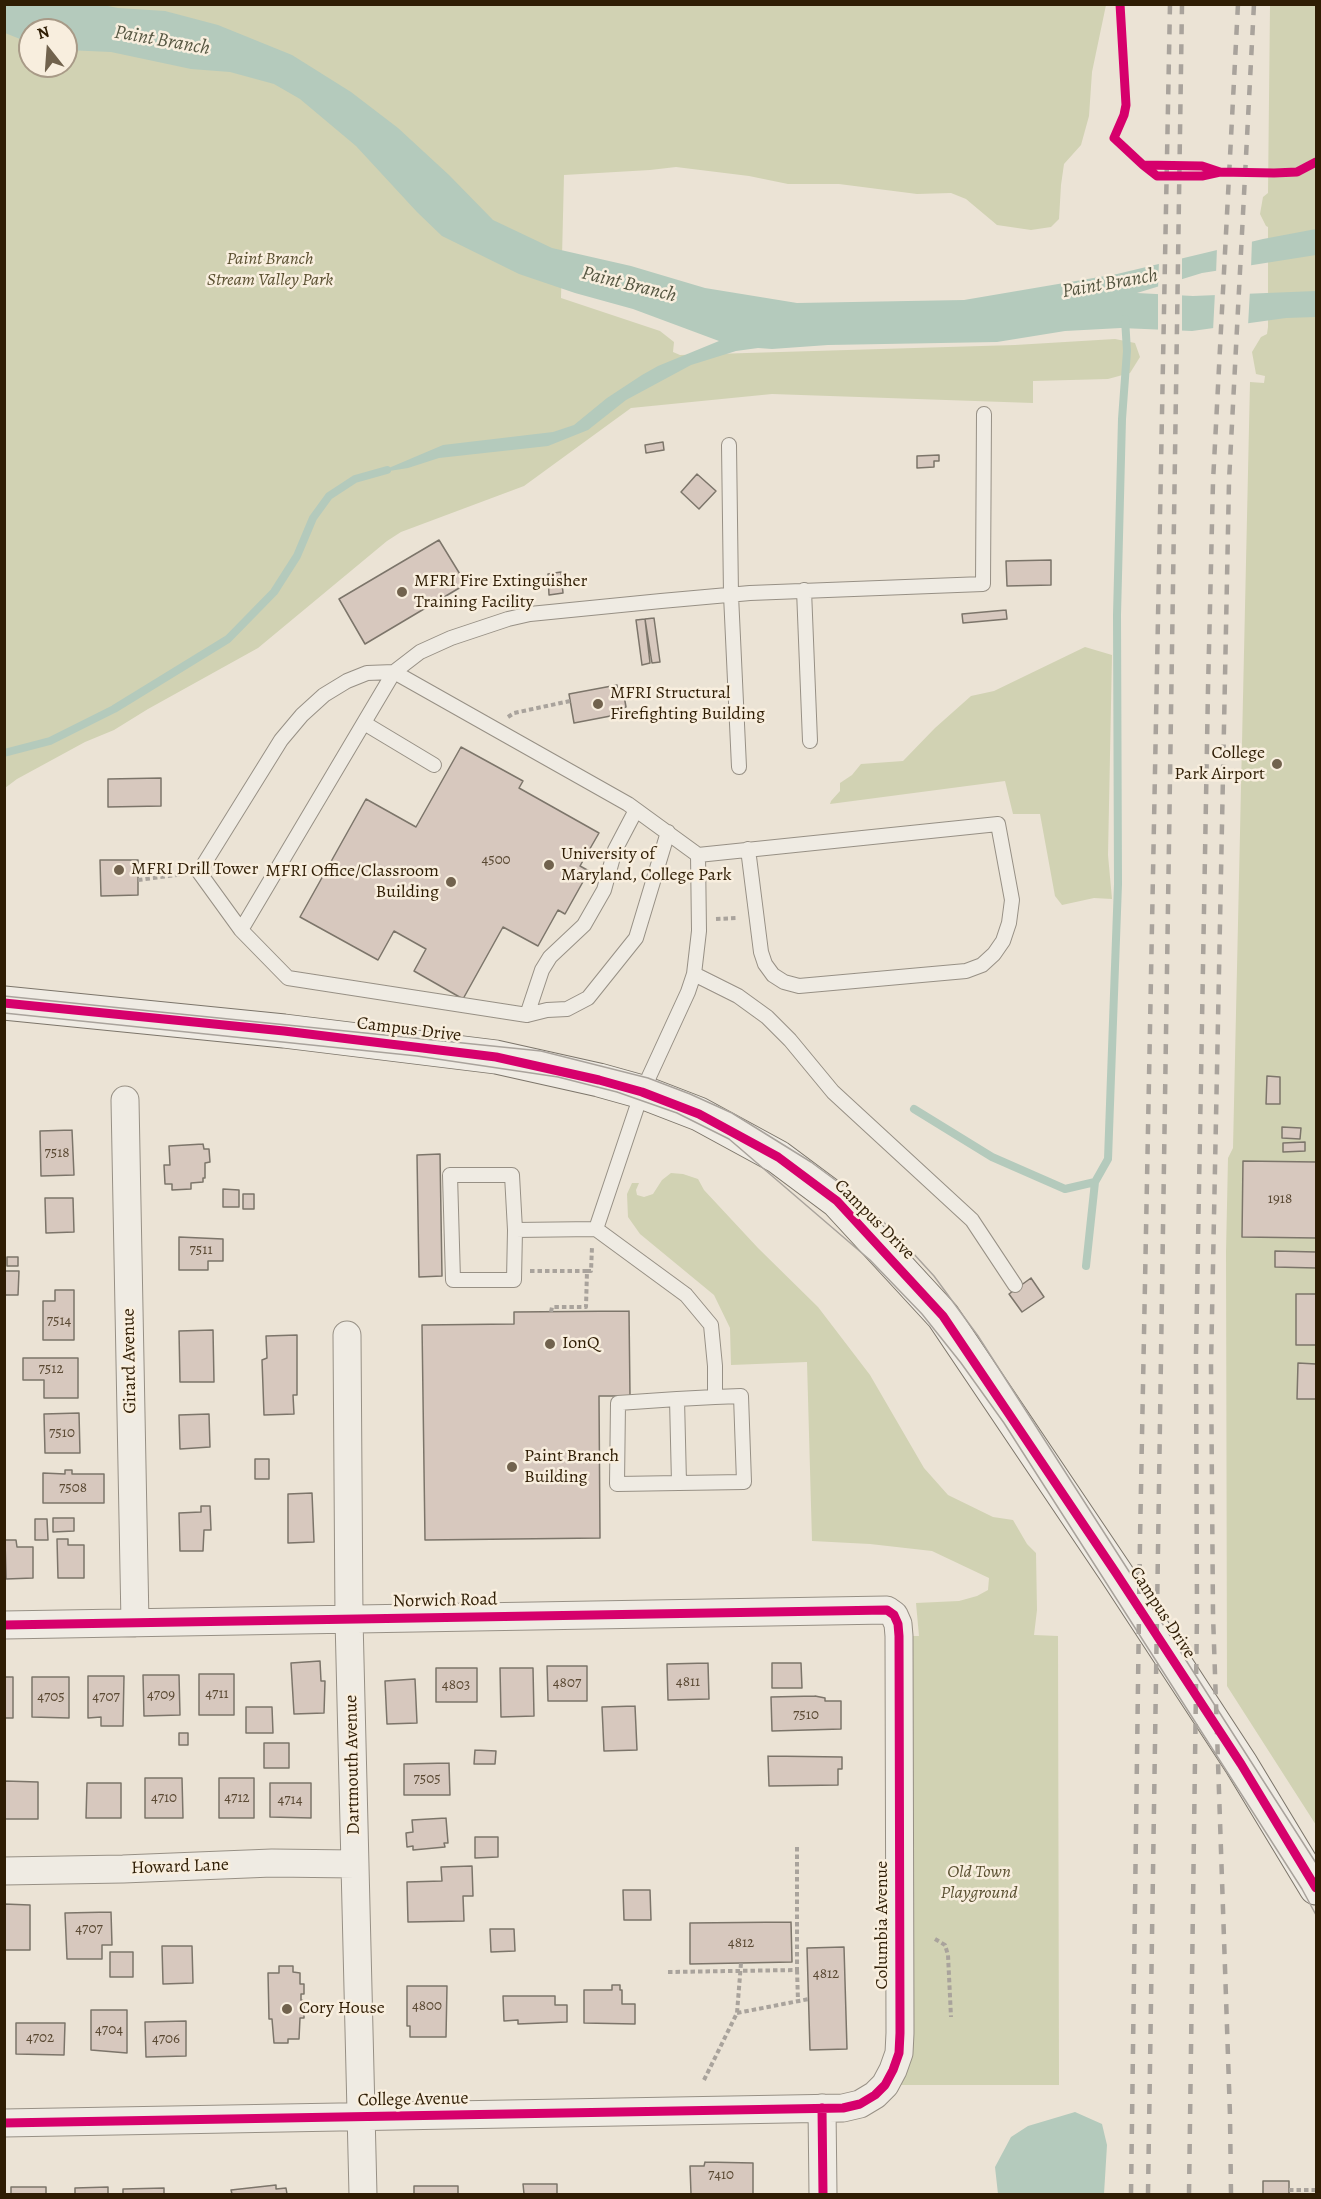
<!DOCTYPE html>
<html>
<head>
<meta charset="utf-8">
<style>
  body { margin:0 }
  #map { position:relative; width:1321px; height:2199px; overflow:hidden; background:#ebe3d5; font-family:Alegreya,serif }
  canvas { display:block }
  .frame { position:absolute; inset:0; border:6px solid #2f1d04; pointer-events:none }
  .north { position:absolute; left:18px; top:18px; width:60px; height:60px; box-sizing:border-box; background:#f8eede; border:2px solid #a89a87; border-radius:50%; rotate:343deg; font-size:16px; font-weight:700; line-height:24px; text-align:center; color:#2f1d04 }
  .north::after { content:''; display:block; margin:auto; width:21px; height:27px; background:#71624d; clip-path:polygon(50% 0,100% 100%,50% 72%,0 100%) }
</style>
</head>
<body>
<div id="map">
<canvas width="1321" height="2199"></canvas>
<div class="frame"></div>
<div class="north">N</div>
</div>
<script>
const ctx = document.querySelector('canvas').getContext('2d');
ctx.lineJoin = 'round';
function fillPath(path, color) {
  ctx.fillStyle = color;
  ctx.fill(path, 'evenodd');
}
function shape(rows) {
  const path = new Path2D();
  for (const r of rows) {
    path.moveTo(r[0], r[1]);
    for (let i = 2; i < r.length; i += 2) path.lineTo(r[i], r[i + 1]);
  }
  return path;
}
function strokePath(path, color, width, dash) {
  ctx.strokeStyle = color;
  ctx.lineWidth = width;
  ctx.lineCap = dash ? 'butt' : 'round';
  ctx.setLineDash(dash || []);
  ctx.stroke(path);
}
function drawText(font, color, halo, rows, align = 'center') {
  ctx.font = font + ' Alegreya,serif';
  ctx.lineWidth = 5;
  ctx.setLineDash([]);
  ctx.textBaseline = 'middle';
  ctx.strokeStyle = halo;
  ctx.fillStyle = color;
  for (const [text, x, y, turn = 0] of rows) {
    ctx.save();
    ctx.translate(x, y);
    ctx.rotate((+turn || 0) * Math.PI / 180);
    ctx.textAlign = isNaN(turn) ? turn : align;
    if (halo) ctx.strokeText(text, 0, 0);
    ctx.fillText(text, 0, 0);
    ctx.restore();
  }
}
fillPath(shape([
  [5,5,1106,5,1092,72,1089,116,1081,145,1064,164,1061,185,1059,219,1051,227,1031,230,997,225,966,199,951,193,917,194,839,184,788,184,749,176,676,167,650,170,564,175,561,298,660,331,674,342,673,352,680,355,1015,345,1115,339,1135,343,1140,357,1130,373,1108,379,1033,381,1033,403,772,394,631,408,524,486,401,532,387,541,258,648,148,709,114,730,85,742,17,779,5,788],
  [30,30,66,30,66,66,30,66],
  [1270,5,1316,5,1316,1825,1227,1686,1226,1252,1228,1158,1233,1148,1250,382,1264,383,1265,376,1256,374,1252,352,1261,337,1267,334,1268,327,1268,227,1266,226,1260,214,1263,197,1268,193],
  [1085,647,1112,655,1108,855,1112,899,1094,898,1062,905,1055,896,1040,814,1013,814,1005,781,830,804,831,801,840,791,840,783,852,775,861,764,903,761,935,728,971,696,994,691],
  [671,1173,683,1174,698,1179,704,1190,758,1248,818,1307,870,1375,924,1468,948,1495,993,1517,1013,1520,1027,1544,1036,1553,1037,1610,1034,1635,1058,1636,1059,2085,885,2085,899,1636,919,1636,916,1603,959,1601,977,1596,988,1590,989,1578,932,1551,870,1544,812,1541,807,1362,731,1365,730,1328,714,1295,640,1234,628,1217,627,1194,632,1183,639,1183,636,1190,637,1195,644,1197,653,1194,662,1180]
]), '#d1d2b3');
fillPath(shape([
  [4,5,103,5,118,8,165,11,218,25,292,55,351,92,398,128,449,175,493,220,552,248,631,266,705,288,797,303,964,300,1117,274,1263,239,1316,229,1316,255,1202,273,1137,293,1193,296,1316,291,1316,317,1286,318,1192,331,1121,328,1065,331,997,342,828,345,772,349,758,348,736,351,691,365,626,400,588,430,548,446,439,458,408,468,377,473,443,445,553,432,574,425,607,398,642,375,658,366,719,341,633,309,575,293,519,274,442,236,417,212,356,146,300,99,274,84,230,72,191,69,111,52,66,50,66,30,30,30,30,43,5,33],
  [1075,2112,1102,2124,1107,2145,1104,2194,998,2194,995,2167,1011,2137,1028,2126]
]), '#b4cabc');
fillPath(shape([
  [1252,239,1251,269,1216,274,1217,247],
  [1182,255,1182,282,1158,289,1159,261],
  [1250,290,1248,326,1213,331,1215,292],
  [1158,291,1182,293,1182,333,1158,333]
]), '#ebe3d5');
strokePath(shape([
  [4,753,50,741,114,709,228,639,274,592,297,556,313,518,329,496,355,479,387,470],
  [914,1109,992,1157,1065,1189,1095,1182,1108,1159,1118,884,1117,615,1122,419,1127,351,1125,319],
  [1086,1266,1095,1182]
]), '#b4cabc', 8);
const building = shape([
  [663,442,664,450,646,453,645,445,663,442],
  [939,455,939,461,934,461,934,467,917,468,917,456,939,455],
  [697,474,716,491,699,509,681,492,697,474],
  [439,540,466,584,365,644,339,599,439,540],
  [1051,560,1051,585,1007,586,1006,561,1051,560],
  [561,572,563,593,549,595,548,574,561,572],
  [1006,610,1007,619,963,623,962,614,1006,610],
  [654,618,660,662,652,663,645,619,654,618],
  [645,619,650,663,642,665,636,620,645,619],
  [617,685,618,691,623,690,626,707,620,709,621,714,574,723,569,694,617,685],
  [461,747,523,781,519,788,599,833,580,866,589,871,565,914,558,910,538,946,503,927,463,999,414,971,426,949,394,931,378,960,300,917,366,799,416,827,461,747],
  [161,778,161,806,108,807,108,779,161,778],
  [100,860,138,860,138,895,101,896,100,860],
  [1267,1076,1280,1077,1280,1104,1266,1104,1267,1076],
  [1282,1127,1301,1128,1300,1139,1282,1138,1282,1127],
  [72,1130,74,1175,41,1176,40,1131,72,1130],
  [1305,1142,1305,1151,1283,1152,1283,1143,1305,1142],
  [203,1144,204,1149,209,1149,210,1162,205,1163,205,1178,203,1178,203,1182,191,1183,191,1189,172,1190,172,1184,165,1184,164,1165,170,1165,169,1146,203,1144],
  [440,1154,442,1276,419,1277,417,1155,440,1154],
  [1243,1161,1316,1162,1316,1238,1242,1237,1243,1161],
  [223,1189,239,1190,239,1207,223,1207,223,1189],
  [243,1194,254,1194,254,1209,243,1209,243,1194],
  [45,1198,73,1198,74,1232,46,1233,45,1198],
  [179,1237,223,1239,223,1261,208,1261,208,1270,179,1270,179,1237],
  [1275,1251,1316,1252,1316,1268,1275,1267,1275,1251],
  [7,1257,18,1257,18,1266,7,1266,7,1257],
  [4,1271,19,1271,18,1295,4,1295,4,1271],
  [1031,1278,1044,1297,1022,1312,1009,1294,1031,1278],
  [55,1290,74,1290,74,1340,43,1340,43,1301,55,1301,55,1290],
  [1296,1294,1316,1294,1316,1345,1296,1345,1296,1294],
  [629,1311,630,1396,599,1396,600,1538,425,1540,422,1325,514,1324,514,1312,629,1311],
  [213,1330,214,1382,180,1382,179,1331,213,1330],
  [297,1335,297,1395,293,1395,294,1414,264,1415,262,1360,267,1358,266,1336,297,1335],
  [23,1358,78,1358,78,1398,44,1398,44,1380,23,1380,23,1358],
  [1298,1363,1316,1364,1316,1399,1297,1399,1298,1363],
  [79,1413,80,1453,45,1453,44,1414,79,1413],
  [209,1414,210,1447,180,1449,179,1415,209,1414],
  [255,1459,269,1459,269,1479,255,1479,255,1459],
  [65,1470,72,1470,72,1474,104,1474,104,1503,43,1503,43,1473,65,1474,65,1470],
  [312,1493,314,1542,288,1543,288,1494,312,1493],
  [201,1506,210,1506,211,1530,204,1530,203,1551,180,1551,179,1513,201,1512,201,1506],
  [53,1518,74,1518,74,1531,53,1532,53,1518],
  [35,1519,47,1519,48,1540,35,1540,35,1519],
  [57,1539,68,1539,68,1545,84,1545,84,1578,58,1578,57,1539],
  [5,1540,16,1540,17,1547,33,1547,33,1578,6,1579,5,1540],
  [320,1661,321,1681,325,1681,324,1713,294,1714,291,1663,320,1661],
  [708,1663,709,1699,668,1700,667,1664,708,1663],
  [772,1663,801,1663,802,1688,772,1688,772,1663],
  [547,1666,587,1666,587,1701,548,1701,547,1666],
  [436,1668,477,1668,477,1702,436,1702,436,1668],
  [500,1668,533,1668,534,1716,501,1717,500,1668],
  [199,1674,234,1674,234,1715,199,1715,199,1674],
  [143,1675,179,1675,180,1715,144,1716,143,1675],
  [88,1676,124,1676,123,1726,101,1726,101,1717,88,1718,88,1676],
  [4,1677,13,1677,13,1718,4,1718,4,1677],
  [32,1677,69,1677,69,1718,32,1717,32,1677],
  [415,1679,417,1723,387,1724,385,1681,415,1679],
  [815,1696,825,1698,825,1701,841,1701,841,1729,772,1731,771,1697,815,1696],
  [635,1706,637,1750,604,1751,602,1707,635,1706],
  [246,1707,272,1707,273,1733,246,1733,246,1707],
  [179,1733,188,1733,188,1745,179,1745,179,1733],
  [264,1743,289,1743,289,1768,264,1768,264,1743],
  [475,1750,496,1751,495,1764,474,1764,475,1750],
  [768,1756,842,1757,842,1769,838,1769,838,1785,769,1786,768,1756],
  [449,1763,450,1795,404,1795,404,1764,449,1763],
  [145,1778,182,1778,183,1818,145,1818,145,1778],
  [219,1778,254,1778,254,1818,219,1818,219,1778],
  [5,1781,38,1782,38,1819,4,1819,5,1781],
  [87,1783,121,1783,121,1818,86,1818,87,1783],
  [270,1783,311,1783,311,1818,270,1817,270,1783],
  [446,1818,448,1843,444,1843,445,1847,413,1850,413,1846,407,1847,406,1833,413,1832,412,1820,446,1818],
  [475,1837,498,1837,498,1857,475,1858,475,1837],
  [472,1866,473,1896,463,1896,464,1921,408,1922,407,1882,442,1881,441,1867,472,1866],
  [623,1890,650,1890,651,1920,624,1920,623,1890],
  [4,1904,30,1905,30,1950,4,1950,4,1904],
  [111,1912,112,1945,102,1945,102,1959,67,1959,65,1913,111,1912],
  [791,1922,792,1962,690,1964,690,1923,791,1922],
  [490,1929,514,1929,515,1951,491,1952,490,1929],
  [162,1946,192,1946,193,1983,163,1984,162,1946],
  [844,1947,847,2049,810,2050,807,1948,844,1947],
  [110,1952,133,1952,133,1977,110,1977,110,1952],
  [279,1966,293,1966,293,1972,300,1973,300,1984,304,1984,304,1994,301,1994,301,2000,304,2001,304,2018,300,2018,299,2039,288,2039,288,2043,274,2043,272,2019,269,2019,268,1973,279,1973,279,1966],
  [612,1985,620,1985,620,1990,622,1990,622,2004,635,2004,635,2024,584,2023,584,1990,612,1990,612,1985],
  [407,1986,447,1986,446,2037,410,2037,410,2026,407,2026,407,1986],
  [503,1996,555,1996,555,2005,567,2005,567,2022,518,2024,518,2020,504,2021,503,1996],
  [91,2010,127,2010,127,2053,91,2050,91,2010],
  [186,2021,186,2056,146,2057,145,2022,186,2021],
  [16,2023,65,2023,64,2055,16,2054,16,2023],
  [705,2162,753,2163,753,2194,691,2194,690,2166,704,2166,705,2162],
  [1263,2181,1289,2181,1289,2194,1263,2194,1263,2181],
  [523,2184,557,2184,557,2194,524,2194,523,2184],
  [276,2185,276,2189,286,2188,287,2194,232,2194,231,2190,276,2185],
  [414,2186,458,2186,458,2194,414,2194,414,2186],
  [11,2187,46,2187,46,2194,11,2194,11,2187],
  [108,2187,108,2194,75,2194,75,2188,108,2187],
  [164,2188,164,2194,123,2194,123,2189,164,2188]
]);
fillPath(building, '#d7c8be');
strokePath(building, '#7c756a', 1.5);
const service = shape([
  [729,445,731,595,739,767],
  [804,590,810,741],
  [364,723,434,765],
  [698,855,998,824,1012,900,1009,923,1003,941,994,954,982,965,966,971,799,986,784,982,773,975,765,964,761,952,748,849],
  [241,930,288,978,527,1015,547,1010,567,1009,588,998,636,938,668,832],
  [694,974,699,931,698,855,628,804,394,672,367,673,347,681,324,695,302,715,281,740,199,872,241,930,394,672,420,652,451,638,508,619,530,614,661,601,750,593,983,584,984,414],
  [527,1015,542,970,550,957,584,925,604,890,615,850,636,810],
  [515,1230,514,1280,453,1280,450,1175,512,1175,515,1230,596,1229],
  [715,1397,741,1396,744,1482,679,1483,677,1399,715,1397,715,1366,711,1325,686,1295,596,1229,642,1092,688,992,694,974,738,996,767,1017,790,1040,833,1092,972,1220,1015,1285],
  [677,1399,618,1403,617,1484,679,1483]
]);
const minor = shape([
  [125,1100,135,1623],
  [347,1335,349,1619,363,2194],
  [4,1625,887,1610,894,1615,898,1624,899,1636,900,2033,899,2053,893,2070,885,2085,875,2095,860,2104,843,2108,4,2123],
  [4,1871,123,1869,272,1863,355,1864],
  [822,2108,823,2194]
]);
const secondary = shape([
  [4,1003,284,1031,496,1057,599,1080,642,1092,699,1114,778,1157,837,1201,943,1316,1116,1573,1241,1764,1316,1888]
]);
strokePath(service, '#979085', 16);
strokePath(minor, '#979085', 29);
strokePath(secondary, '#7c756a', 35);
strokePath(shape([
  [508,717,514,713,570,701],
  [138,880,184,874],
  [716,919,738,918],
  [530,1271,587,1271],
  [551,1312,552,1307,586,1307,587,1271,591,1271,592,1247],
  [935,1939,945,1945,948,1955,951,2017],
  [797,1970,798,2001],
  [668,1972,797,1970,797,1844],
  [737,2013,809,1999],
  [704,2080,737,2013,741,1963],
  [1289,2190,1316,2190]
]), '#a9a39c', 4, [4.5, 3]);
strokePath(service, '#efebe3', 14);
strokePath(minor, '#efebe3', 27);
strokePath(secondary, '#efebe3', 33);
strokePath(shape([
  [4,996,541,1051,648,1078,690,1094,732,1113,811,1162,850,1191,890,1228,934,1276,978,1336,1316,1863],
  [4,1013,417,1056,558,1077,617,1092,677,1113,729,1139,870,1260,922,1314,961,1363,1004,1423,1302,1889,1316,1915]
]), '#a9a39c', 1.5);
strokePath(shape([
  [1131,2194,1140,1539,1170,4],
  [1148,2194,1182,4],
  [1189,2194,1197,1615,1196,1354,1208,689,1213,482,1238,4],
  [1231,2194,1230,2115,1213,1615,1211,1364,1229,481,1254,4]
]), '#a9a39c', 4.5, [10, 10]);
strokePath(shape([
  [1120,4,1126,105,1124,115,1114,138,1143,165],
  [1220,172,1202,176,1157,176,1143,165,1202,166,1220,172,1274,173,1297,172,1316,162],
  [4,1003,284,1031,496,1057,599,1080,642,1092,699,1114,778,1157,837,1201,943,1316,1116,1573,1241,1764,1316,1888],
  [4,1625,887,1610,894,1615,898,1624,899,1636,900,2033,899,2053,893,2070,885,2085,875,2095,860,2104,843,2108,4,2123],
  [822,2108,823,2194]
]), '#d6006c', 9);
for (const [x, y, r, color] of [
  [402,592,6,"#71624d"],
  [598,704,6,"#71624d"],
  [1277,764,6,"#71624d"],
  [549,865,6,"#71624d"],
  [119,870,6,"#71624d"],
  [451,882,6,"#71624d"],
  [550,1344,6,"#71624d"],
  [512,1467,6,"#71624d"],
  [287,2009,6,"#71624d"]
]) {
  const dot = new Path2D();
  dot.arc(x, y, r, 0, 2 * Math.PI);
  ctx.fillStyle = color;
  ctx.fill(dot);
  strokePath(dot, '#f8eede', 2);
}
drawText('15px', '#594832', null, [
  ["4500",496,860],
  ["7518",57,1153],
  ["1918",1280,1199],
  ["7511",201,1250],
  ["7514",59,1321],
  ["7512",51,1369],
  ["7510",62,1433],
  ["7508",73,1488],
  ["4811",688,1682],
  ["4807",567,1683],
  ["4803",456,1685],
  ["4711",217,1694],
  ["4709",161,1695],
  ["4705",51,1697],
  ["4707",106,1697],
  ["7510",806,1715],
  ["7505",427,1779],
  ["4710",164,1798],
  ["4712",237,1798],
  ["4714",290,1800],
  ["4707",89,1929],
  ["4812",741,1943],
  ["4812",826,1974],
  ["4800",427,2006],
  ["4704",109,2030],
  ["4702",40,2038],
  ["4706",166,2039],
  ["7410",721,2175]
]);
drawText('italic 18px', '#594f30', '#f8eede', [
  ["Paint Branch",270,260],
  ["Stream Valley Park",270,281],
  ["Old Town",979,1873],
  ["Playground",979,1894]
]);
drawText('18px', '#2f1d04', '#f8eede', [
  ["MFRI Fire Extinguisher",414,582],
  ["Training Facility",414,603],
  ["MFRI Structural",610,694],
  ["Firefighting Building",610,715],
  ["College",1265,754,"right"],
  ["Park Airport",1265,775,"right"],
  ["University of",561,855],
  ["Maryland, College Park",561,876],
  ["MFRI Drill Tower",131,870],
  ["MFRI Office/Classroom",439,872,"right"],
  ["Building",439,893,"right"],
  ["IonQ",562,1344],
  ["Paint Branch",524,1457],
  ["Building",524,1478],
  ["Cory House",299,2009]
], 'left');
drawText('18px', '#2f1d04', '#f8eede', [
  ["Campus Drive",409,1030,7],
  ["Campus Drive",874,1220,45],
  ["Girard Avenue",130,1361,-91],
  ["Norwich Road",445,1601,-1],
  ["Campus Drive",1162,1613,57],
  ["Dartmouth Avenue",353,1765,-91],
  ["Howard Lane",180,1867,-2],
  ["Columbia Avenue",883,1925,-90],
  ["College Avenue",413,2100,-1]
]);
drawText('italic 20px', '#555641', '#f8eede', [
  ["Paint Branch",162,41,10],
  ["Paint Branch",1110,284,-10],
  ["Paint Branch",629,285,14]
]);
</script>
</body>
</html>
